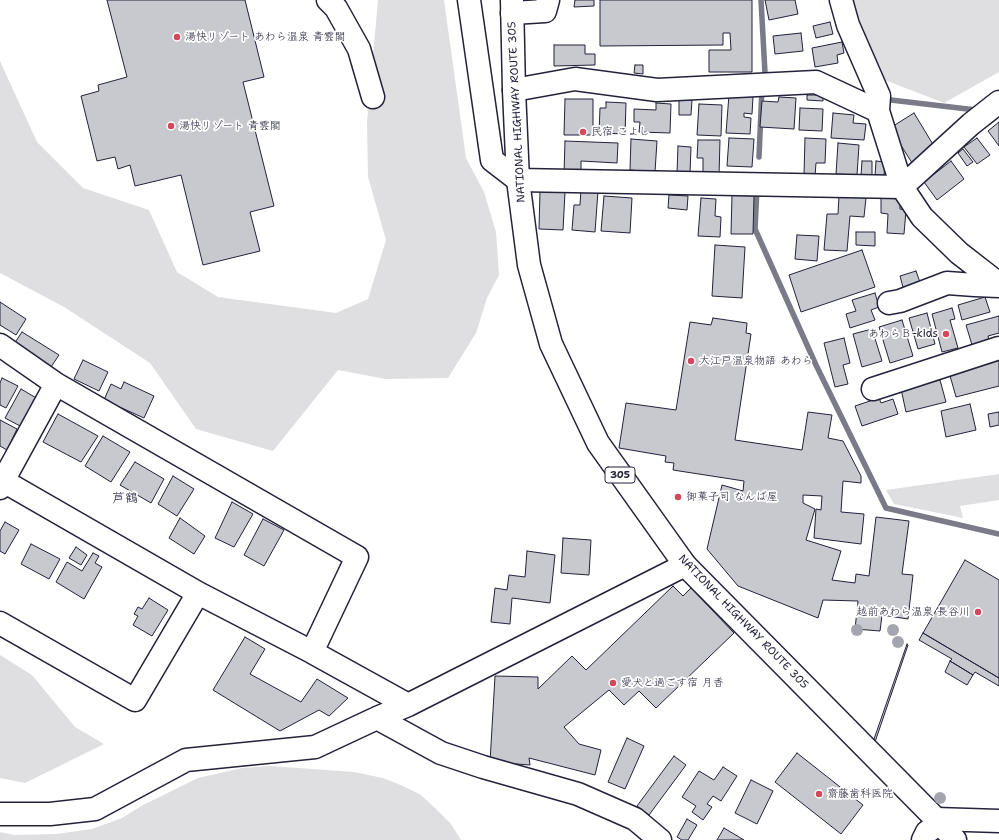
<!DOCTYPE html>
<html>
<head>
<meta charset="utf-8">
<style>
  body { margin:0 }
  canvas { display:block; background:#fff }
</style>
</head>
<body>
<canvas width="999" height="840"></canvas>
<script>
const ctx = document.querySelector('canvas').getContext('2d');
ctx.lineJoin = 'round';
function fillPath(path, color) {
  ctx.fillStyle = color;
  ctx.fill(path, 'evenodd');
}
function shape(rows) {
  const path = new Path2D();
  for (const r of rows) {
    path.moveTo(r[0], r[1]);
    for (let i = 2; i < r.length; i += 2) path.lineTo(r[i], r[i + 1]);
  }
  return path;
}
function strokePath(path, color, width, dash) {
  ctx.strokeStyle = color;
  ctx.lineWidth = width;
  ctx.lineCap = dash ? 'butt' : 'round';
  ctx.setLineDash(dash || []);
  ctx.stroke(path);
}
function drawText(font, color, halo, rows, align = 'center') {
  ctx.font = font + ' "Shantell Sans","Klee One",sans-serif';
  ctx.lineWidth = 3.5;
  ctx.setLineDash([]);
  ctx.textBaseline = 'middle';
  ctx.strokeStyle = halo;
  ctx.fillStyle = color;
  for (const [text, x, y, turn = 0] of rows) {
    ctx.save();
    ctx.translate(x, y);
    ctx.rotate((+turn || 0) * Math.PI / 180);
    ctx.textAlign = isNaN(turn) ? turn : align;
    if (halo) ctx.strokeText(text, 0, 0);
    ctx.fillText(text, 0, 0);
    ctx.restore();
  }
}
fillPath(shape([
  [378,0,444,0,466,158,484,192,496,232,499,275,487,298,476,333,448,378,386,379,338,370,273,451,196,429,150,363,64,307,0,273,0,61,37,142,83,188,149,210,177,272,218,297,336,313,368,299,386,240,368,177,367,122],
  [844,0,999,0,999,72,944,103,872,75],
  [999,474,999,500,960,506,963,518,894,504,886,490],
  [0,655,32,675,75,727,104,744,25,783,0,778],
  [271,766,354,772,383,778,403,786,421,795,436,809,451,824,461,840,0,840,0,832,14,835,56,834,92,829,122,818,143,805,198,778,242,768]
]), '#dfdfe2');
strokePath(shape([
  [761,0,765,73],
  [891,100,976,110],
  [759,157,762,88],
  [757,188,755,229,816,365,886,508,999,534]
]), '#7a7a88', 5.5);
const building = shape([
  [107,0,245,0,264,77,243,82,274,206,250,212,260,251,203,265,181,175,135,186,130,165,118,169,115,157,97,161,81,96,99,91,98,85,127,77,107,0],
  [575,0,594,0,594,6,574,7,575,0],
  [600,0,752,0,752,72,709,72,709,50,731,50,730,33,723,33,723,45,600,46,600,0],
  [765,0,795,0,798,14,769,20,765,0],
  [830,22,833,34,816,38,813,26,830,22],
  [801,33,803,51,775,54,773,36,801,33],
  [842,42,844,53,837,55,838,63,815,67,812,48,842,42],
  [554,45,585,45,585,54,595,54,595,65,554,66,554,45],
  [635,65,643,65,643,74,634,73,635,65],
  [729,95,753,97,752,114,744,113,744,117,751,118,750,134,726,133,729,95],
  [807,95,823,95,823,101,807,100,807,95],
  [779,97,796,98,794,129,760,127,762,101,778,102,779,97],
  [565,99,593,99,593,135,564,135,565,99],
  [679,100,692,100,691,115,679,115,679,100],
  [606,102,626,103,625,134,599,133,600,108,606,108,606,102],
  [656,103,671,104,670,133,639,132,640,122,634,122,634,109,656,110,656,103],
  [699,104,722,105,721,136,697,135,699,104],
  [800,108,823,109,822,131,799,130,800,108],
  [833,113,854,115,853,123,866,124,864,140,831,138,833,113],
  [914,113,937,151,914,166,890,128,914,113],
  [999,122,999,146,988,131,999,122],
  [729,138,754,139,752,167,727,166,729,138],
  [805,138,826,139,825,163,816,163,815,176,804,175,805,138],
  [977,138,990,155,977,164,964,147,977,138],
  [631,139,657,141,655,172,630,170,631,139],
  [698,140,720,140,719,176,703,176,703,158,697,158,698,140],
  [565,141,618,143,617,163,581,161,581,175,564,174,565,141],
  [838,143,859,145,857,175,836,174,838,143],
  [678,146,691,147,690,173,677,173,678,146],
  [963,149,973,162,967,166,958,153,963,149],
  [862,161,872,161,872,177,861,176,862,161],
  [876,161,885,162,884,176,875,176,876,161],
  [951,161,964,179,937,200,924,182,951,161],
  [581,189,598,191,595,232,572,230,574,205,580,205,581,189],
  [540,191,565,192,563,230,539,229,540,191],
  [669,195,688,196,687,210,668,208,669,195],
  [732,195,754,196,753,234,731,234,732,195],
  [604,196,632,198,630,233,601,231,604,196],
  [839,196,866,198,864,217,850,216,847,251,824,250,827,214,838,214,839,196],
  [701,198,716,199,715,216,721,217,720,237,698,236,701,198],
  [881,198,900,199,900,209,906,210,904,234,887,233,888,214,881,213,881,198],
  [856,232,875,232,875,246,856,245,856,232],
  [797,235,819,236,817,261,795,259,797,235],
  [715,245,745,247,742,298,712,296,715,245],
  [862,250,875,287,801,312,789,275,862,250],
  [916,271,921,285,904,291,900,276,916,271],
  [875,293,879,307,871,310,875,320,850,328,846,314,856,311,852,300,875,293],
  [985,297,990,312,962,320,958,305,985,297],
  [0,302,26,319,16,335,0,325,0,302],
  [952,308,955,319,950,320,958,348,942,352,932,314,952,308],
  [927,313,935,344,918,349,909,318,927,313],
  [999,316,999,333,988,336,989,340,972,345,966,325,999,316],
  [713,318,747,323,746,333,751,334,735,440,802,450,808,412,832,415,828,438,843,441,861,476,861,483,843,481,841,512,864,514,861,544,814,538,816,509,821,510,822,496,803,495,803,503,815,509,806,540,841,551,832,580,855,583,856,574,869,576,876,517,909,521,902,574,913,575,908,619,882,615,880,631,855,629,858,601,823,600,818,618,738,586,707,549,722,485,743,491,744,481,673,470,674,463,665,462,666,456,619,448,626,403,676,410,690,322,711,325,713,318],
  [902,320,913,356,890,363,879,327,902,320],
  [872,329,882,361,862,367,853,334,872,329],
  [22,332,59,355,51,367,14,344,22,332],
  [844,338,850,363,843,365,848,384,835,387,824,343,844,338],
  [999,359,999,386,956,397,949,372,999,359],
  [83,360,108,372,99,391,74,379,83,360],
  [2,378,18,386,6,408,0,405,0,383,2,378],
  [940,380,946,402,906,412,901,389,940,380],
  [124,382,154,396,144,418,104,400,111,384,121,389,124,382],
  [21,389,38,399,22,427,5,418,21,389],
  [879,398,881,403,893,399,898,414,862,426,855,406,879,398],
  [970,404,976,430,946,437,941,411,970,404],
  [999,412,999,425,990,427,988,414,999,412],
  [58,414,98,436,81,462,43,442,58,414],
  [0,420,17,429,7,450,0,446,0,420],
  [103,436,130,452,111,482,85,466,103,436],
  [135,462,164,479,151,503,120,485,135,462],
  [173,476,194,489,177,516,158,504,173,476],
  [232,502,253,514,234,547,215,538,232,502],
  [180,518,205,536,194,554,169,538,180,518],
  [263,519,284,530,264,566,244,555,263,519],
  [5,522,19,530,5,554,0,551,0,531,5,522],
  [563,538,591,540,589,575,561,573,563,538],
  [31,544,60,559,49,579,21,564,31,544],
  [76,547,87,555,81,565,69,558,76,547],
  [527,551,555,555,550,603,512,598,510,624,491,622,495,588,507,590,509,575,525,577,527,551],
  [93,553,99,556,95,563,102,567,84,599,56,582,67,562,82,571,93,553],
  [965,560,999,580,999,678,923,633,965,560],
  [673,586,683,596,691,588,734,633,656,708,639,691,624,705,609,690,564,727,579,744,601,750,595,775,529,758,530,765,490,762,495,676,538,677,538,689,572,656,586,670,673,586],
  [149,598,168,610,152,636,133,625,138,616,134,614,138,607,142,609,149,598],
  [923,633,999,678,999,686,975,672,973,675,950,661,952,659,919,640,923,633],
  [245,637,265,649,250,674,301,702,317,679,348,698,329,716,319,710,280,731,213,690,245,637],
  [907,644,908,645,875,742,873,742,907,644],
  [950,661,973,675,967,685,945,672,950,661],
  [627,738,644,746,625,789,608,782,627,738],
  [797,753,863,805,841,834,775,782,797,753],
  [674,756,686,765,649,815,637,806,674,756],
  [723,767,737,776,721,801,713,796,707,804,712,807,703,820,692,812,696,806,682,797,699,771,714,780,723,767],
  [751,780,773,791,757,824,735,813,751,780],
  [687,819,697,825,688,840,682,840,677,837,687,819],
  [724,828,744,840,717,840,724,828]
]);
fillPath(building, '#c8c8cf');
strokePath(building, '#22223b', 1);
const minor = shape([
  [328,0,336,8,359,49,373,97],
  [469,0,492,160,518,180,902,187,971,124,999,102],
  [841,0,848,25,879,96,878,111,902,187,922,217,959,253,999,284],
  [512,13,545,11,548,0],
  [514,90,575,79,657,90,816,82,878,111],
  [889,303,900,301,947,283,975,285,999,286],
  [0,345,56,384,357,557,312,652],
  [873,389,999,348],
  [0,479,198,593,312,652,408,705],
  [0,488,3,481,56,384],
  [0,623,135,700,198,593],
  [377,718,441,753,483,767,578,794,635,819,660,840],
  [0,814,50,814,95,809,186,760,315,747,377,718,408,705,685,565],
  [936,819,999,821],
  [923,840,927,832,940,823]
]);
const highway = shape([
  [512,0,514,90,518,180,529,265,551,344,598,443,685,565,936,819,955,840]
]);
strokePath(minor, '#22223b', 25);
strokePath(highway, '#22223b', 25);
strokePath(minor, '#fff', 22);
strokePath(highway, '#fff', 22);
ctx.fillStyle = '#a5a5af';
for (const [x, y] of [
  [857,630],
  [893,630],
  [898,642],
  [940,798]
]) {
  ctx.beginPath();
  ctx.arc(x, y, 6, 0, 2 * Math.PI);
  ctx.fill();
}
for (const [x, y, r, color] of [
  [177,37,4,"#d1495b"],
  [171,126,4,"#d1495b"],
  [583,132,4,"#d1495b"],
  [946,334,4,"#d1495b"],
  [691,361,4,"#d1495b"],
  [678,497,4,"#d1495b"],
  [978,612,4,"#d1495b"],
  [613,683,4,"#d1495b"],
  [819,794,4,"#d1495b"]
]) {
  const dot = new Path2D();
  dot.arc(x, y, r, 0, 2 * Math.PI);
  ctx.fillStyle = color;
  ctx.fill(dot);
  strokePath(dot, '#fff', 1.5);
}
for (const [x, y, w] of [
  [620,475,30]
]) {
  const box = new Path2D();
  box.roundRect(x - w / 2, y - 8, w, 16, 3);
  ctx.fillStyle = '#fff';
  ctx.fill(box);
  strokePath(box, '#22223b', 1);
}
drawText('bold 10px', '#22223b', null, [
  ["305",620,475]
]);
drawText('11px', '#22223b', '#fff', [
  ["湯快リゾート あわら温泉 青雲閣",185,37],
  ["湯快リゾート 青雲閣",179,126],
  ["民宿 こよし",591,132],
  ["あわらＢ-kids",938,334,"right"],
  ["大江戸温泉物語 あわら",699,361],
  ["御菓子司 なんば屋",686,497],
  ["越前あわら温泉 長谷川",970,612,"right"],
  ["愛犬と過ごす宿 月香",621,683],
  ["齋藤歯科医院",827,794]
], 'left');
drawText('11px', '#22223b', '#fff', [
  ["NATIONAL HIGHWAY ROUTE 305",517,112,-93],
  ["NATIONAL HIGHWAY ROUTE 305",743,622,46]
]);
drawText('13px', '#22223b', '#fff', [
  ["芦鶴",125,499]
]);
</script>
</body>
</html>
